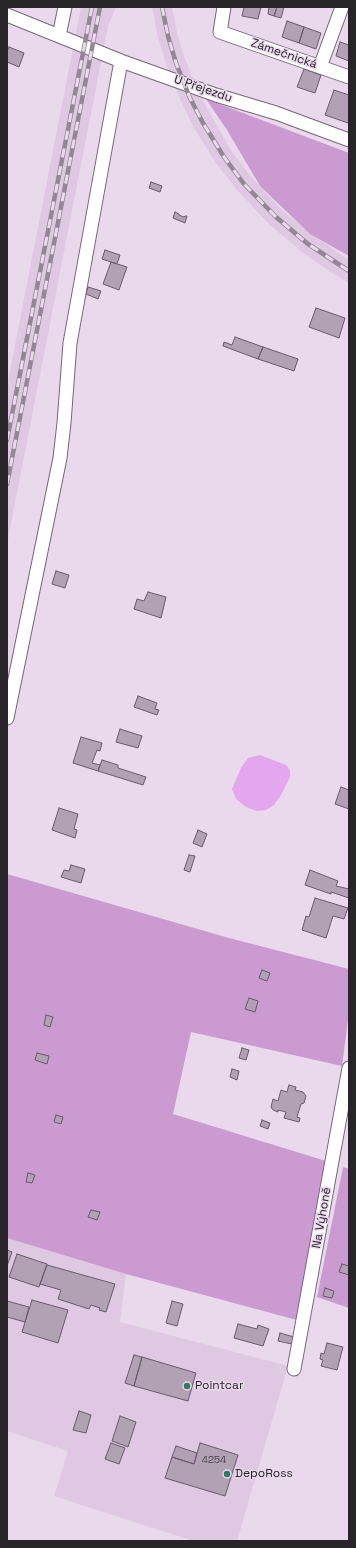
<!DOCTYPE html>
<html>
<head>
<meta charset="utf-8">
<style>
  body { margin:0 }
  #map { position:relative; width:356px; height:1548px; overflow:hidden; background:#ead8ed; font-family:"Space Grotesk",sans-serif }
  canvas { display:block }
  .frame { position:absolute; inset:0; border:8px solid #29232a; pointer-events:none }
</style>
</head>
<body>
<div id="map">
<canvas width="356" height="1548"></canvas>
<div class="frame"></div>
</div>
<script>
const ctx = document.querySelector('canvas').getContext('2d');
ctx.lineJoin = 'round';
function fillPath(path, color) {
  ctx.fillStyle = color;
  ctx.fill(path, 'evenodd');
}
function shape(rows) {
  const path = new Path2D();
  for (const r of rows) {
    path.moveTo(r[0], r[1]);
    for (let i = 2; i < r.length; i += 2) path.lineTo(r[i], r[i + 1]);
  }
  return path;
}
function strokePath(path, color, width, dash) {
  ctx.strokeStyle = color;
  ctx.lineWidth = width;
  ctx.lineCap = dash ? 'butt' : 'round';
  ctx.setLineDash(dash || []);
  ctx.stroke(path);
}
function drawText(font, color, halo, rows, align = 'center') {
  ctx.font = font + ' "Space Grotesk",sans-serif';
  ctx.lineWidth = 3;
  ctx.setLineDash([]);
  ctx.textBaseline = 'middle';
  ctx.strokeStyle = halo;
  ctx.fillStyle = color;
  for (const [text, x, y, turn = 0] of rows) {
    ctx.save();
    ctx.translate(x, y);
    ctx.rotate((+turn || 0) * Math.PI / 180);
    ctx.textAlign = isNaN(turn) ? turn : align;
    if (halo) ctx.strokeText(text, 0, 0);
    ctx.fillText(text, 0, 0);
    ctx.restore();
  }
}
fillPath(shape([
  [81,7,116,7,108,26,7,544,7,386],
  [152,7,172,7,177,33,185,59,199,94,232,152,252,178,282,210,314,236,349,260,349,283,332,273,302,252,269,224,237,190,216,163,194,128,181,101,167,66,158,38],
  [7,1238,126,1274,120,1322,288,1366,237,1541,193,1541,54,1496,68,1451,7,1431]
]), '#dfc8e2');
fillPath(shape([
  [206,99,349,153,349,256,310,234,260,186,227,130],
  [7,874,229,938,349,969,349,1012,342,1066,191,1032,173,1114,326,1161,297,1320,126,1274,7,1238],
  [343,1167,349,1169,349,1308,317,1297]
]), '#ca9ad1');
fillPath(shape([
  [260,755,286,765,290,770,290,777,281,795,274,805,266,810,257,811,246,807,236,799,232,789,241,768,248,758]
]), '#e4a6ee');
const building = shape([
  [244,7,261,7,258,19,242,16,244,7],
  [269,7,277,7,274,16,268,14,269,7],
  [277,7,284,7,281,18,274,16,277,7],
  [287,21,304,27,299,43,282,37,287,21],
  [304,27,321,33,316,49,299,43,304,27],
  [340,42,349,45,349,61,336,56,340,42],
  [9,47,24,53,19,67,7,62,7,51,9,47],
  [304,69,321,75,315,93,297,87,304,69],
  [334,90,349,95,349,119,348,123,325,115,334,90],
  [151,182,162,186,160,192,149,188,151,182],
  [175,212,179,214,179,215,184,217,185,216,187,216,185,223,173,218,175,212],
  [105,250,120,255,117,264,102,259,105,250],
  [111,262,127,267,119,290,103,284,111,262],
  [88,287,101,291,98,299,86,294,88,287],
  [316,308,345,318,339,338,309,327,316,308],
  [235,337,263,347,258,359,223,346,224,342,232,345,235,337],
  [263,347,298,359,294,371,258,359,263,347],
  [56,571,69,575,65,588,52,584,56,571],
  [148,592,166,597,161,618,134,609,137,599,144,601,148,592],
  [138,696,157,703,155,709,159,710,157,715,134,707,138,696],
  [120,729,142,736,138,748,116,742,120,729],
  [81,737,102,743,100,751,97,750,92,763,100,765,98,771,73,763,81,737],
  [102,760,118,765,118,768,146,777,143,785,98,771,102,760],
  [341,787,349,790,349,809,335,804,341,787],
  [59,808,78,814,74,829,77,830,75,838,52,830,59,808],
  [198,830,207,834,202,847,193,843,198,830],
  [189,855,195,856,190,872,184,870,189,855],
  [71,865,85,869,81,883,61,877,64,870,69,871,71,865],
  [310,870,338,881,336,886,349,889,349,898,331,892,331,894,305,885,310,870],
  [315,898,348,908,344,919,333,916,326,938,302,930,306,916,309,917,315,898],
  [262,970,270,973,267,981,259,978,262,970],
  [249,998,258,1001,255,1012,245,1009,249,998],
  [46,1015,53,1017,50,1027,44,1025,46,1015],
  [242,1048,249,1050,246,1060,239,1058,242,1048],
  [37,1053,49,1056,47,1064,35,1060,37,1053],
  [232,1069,239,1071,237,1080,230,1077,232,1069],
  [289,1085,296,1087,295,1090,303,1092,306,1096,304,1103,301,1104,297,1117,300,1118,299,1122,284,1118,286,1112,278,1110,278,1112,273,1110,271,1107,273,1099,278,1101,281,1090,287,1092,289,1085],
  [56,1115,63,1117,61,1124,54,1122,56,1115],
  [262,1120,270,1123,268,1129,260,1126,262,1120],
  [28,1173,35,1175,32,1183,26,1182,28,1173],
  [91,1210,100,1212,97,1220,88,1217,91,1210],
  [7,1250,12,1252,7,1266,7,1250],
  [17,1254,47,1264,39,1287,9,1277,17,1254],
  [342,1264,349,1266,349,1275,339,1272,342,1264],
  [47,1265,115,1284,106,1312,99,1310,100,1308,91,1305,89,1309,58,1299,61,1290,40,1284,47,1265],
  [325,1288,334,1291,332,1298,323,1296,325,1288],
  [32,1300,68,1310,58,1343,22,1332,32,1300],
  [7,1301,29,1307,25,1322,7,1317,7,1301],
  [172,1301,183,1304,177,1326,166,1323,172,1301],
  [238,1324,257,1329,258,1325,269,1329,263,1346,234,1338,238,1324],
  [280,1333,294,1337,292,1344,278,1341,280,1333],
  [327,1343,343,1347,337,1370,321,1366,323,1360,320,1359,321,1353,324,1354,327,1343],
  [134,1355,142,1357,134,1386,125,1383,134,1355],
  [142,1357,196,1373,188,1401,134,1386,142,1357],
  [79,1411,91,1415,86,1433,73,1430,79,1411],
  [120,1416,136,1422,128,1447,112,1441,120,1416],
  [111,1443,125,1448,119,1464,105,1459,111,1443],
  [200,1443,238,1455,225,1496,165,1478,172,1457,194,1464,200,1443],
  [176,1446,197,1453,194,1464,172,1457,176,1446]
]);
fillPath(building, '#b2a1b5');
strokePath(building, '#6a5a6d', 1);
const street = shape([
  [224,7,220,32,349,77],
  [7,15,121,61,216,95,276,113,349,140],
  [59,36,65,7],
  [320,67,342,7],
  [7,718,60,458,64,423,70,343,121,61],
  [294,1369,349,1068]
]);
strokePath(street, '#766678', 15);
strokePath(street, '#fff', 13);
const rail = shape([
  [162,7,168,36,176,63,190,98,203,123,224,157,244,184,276,217,308,244,349,271],
  [7,440,92,7],
  [7,484,100,7]
]);
strokePath(rail, '#938695', 4.5);
strokePath(rail, '#ead8ed', 3, [9]);
for (const [x, y, r, color] of [
  [187,1386,4,"#387765"],
  [227,1474,4,"#387765"]
]) {
  const dot = new Path2D();
  dot.arc(x, y, r, 0, 2 * Math.PI);
  ctx.fillStyle = color;
  ctx.fill(dot);
  strokePath(dot, '#ead8ed', 1.5);
}
drawText('10px', '#4b424d', null, [
  ["4254",214,1460]
]);
drawText('12px', '#29232a', '#ead8ed', [
  ["Zámečnická",284,54,19],
  ["U Přejezdu",203,89,19],
  ["Na Výhoně",322,1218,-80]
]);
drawText('12px', '#29232a', '#ead8ed', [
  ["Pointcar",195,1386],
  ["DepoRoss",235,1474]
], 'left');
</script>
</body>
</html>
